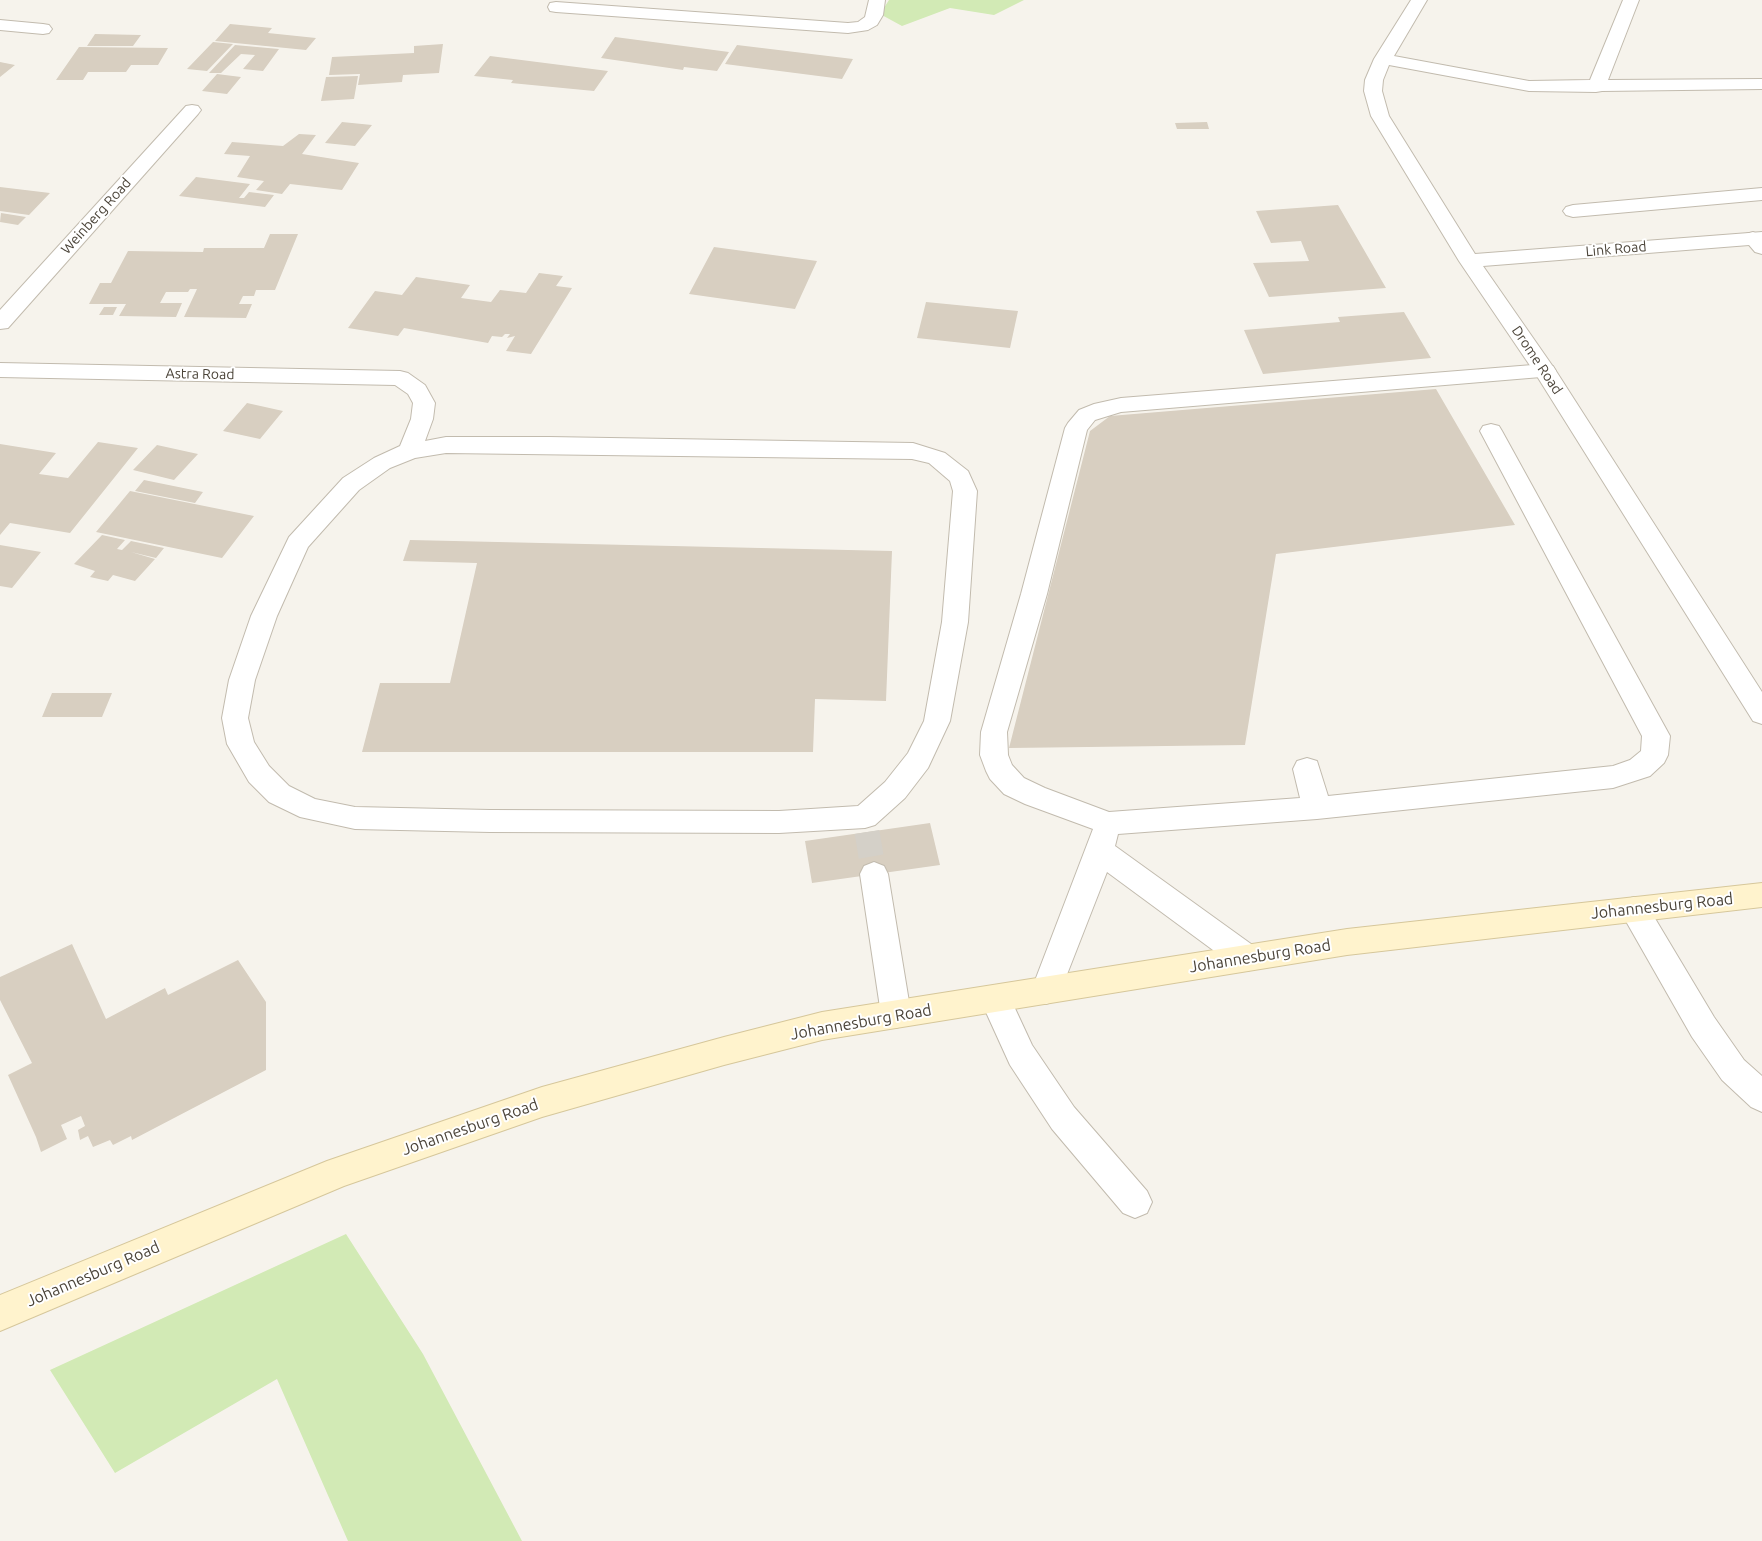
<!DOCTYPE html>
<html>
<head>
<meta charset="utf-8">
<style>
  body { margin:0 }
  canvas { display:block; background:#f6f3ec }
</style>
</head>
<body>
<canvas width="1762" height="1541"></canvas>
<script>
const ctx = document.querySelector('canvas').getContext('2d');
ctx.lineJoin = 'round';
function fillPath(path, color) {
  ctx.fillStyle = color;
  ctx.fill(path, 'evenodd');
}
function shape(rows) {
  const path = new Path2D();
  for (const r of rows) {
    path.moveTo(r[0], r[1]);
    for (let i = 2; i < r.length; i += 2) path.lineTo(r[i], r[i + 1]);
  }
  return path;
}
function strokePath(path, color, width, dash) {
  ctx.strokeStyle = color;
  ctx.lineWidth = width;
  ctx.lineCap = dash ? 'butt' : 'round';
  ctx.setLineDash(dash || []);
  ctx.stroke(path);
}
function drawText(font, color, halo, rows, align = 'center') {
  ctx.font = font + ' Ubuntu,sans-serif';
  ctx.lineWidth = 4;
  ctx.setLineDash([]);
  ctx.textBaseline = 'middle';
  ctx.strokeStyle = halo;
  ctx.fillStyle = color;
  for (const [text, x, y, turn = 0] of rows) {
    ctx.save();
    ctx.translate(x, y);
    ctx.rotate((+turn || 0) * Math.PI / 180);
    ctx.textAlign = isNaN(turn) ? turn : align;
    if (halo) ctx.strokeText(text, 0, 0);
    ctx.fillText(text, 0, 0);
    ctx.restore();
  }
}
fillPath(shape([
  [889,0,1024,0,994,15,950,8,902,26,880,14],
  [346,1234,423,1354,522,1541,348,1541,277,1379,115,1473,50,1370]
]), '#d2eab5');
fillPath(shape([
  [230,24,272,28,268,33,316,38,306,50,215,41],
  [95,34,141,35,133,46,87,46],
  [615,37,729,52,717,71,684,67,683,70,601,58],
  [213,42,233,44,207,71,187,69],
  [443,44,439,73,403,75,402,82,358,85,360,74,329,75,332,57,414,53,414,46],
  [235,45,279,49,263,71,243,69,255,55,241,54,221,73,209,73],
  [737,45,853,59,842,79,725,64],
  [79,47,168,48,158,65,131,65,126,72,88,72,83,80,56,80],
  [490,56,608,71,594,91,511,83,513,80,474,76],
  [0,62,15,65,0,77],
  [217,74,241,77,227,94,202,91],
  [358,76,354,99,321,101,326,77],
  [342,122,372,125,355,146,325,143],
  [1207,122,1209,129,1177,129,1175,123],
  [299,134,316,135,302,154,359,163,342,190,290,184,282,194,256,190,264,181,237,177,250,156,224,154,232,142,283,146],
  [196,177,250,184,239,198,244,198,249,192,274,195,265,207,179,196],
  [0,187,50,193,29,215,0,211],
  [1338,205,1386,288,1269,297,1253,263,1309,261,1301,241,1271,243,1256,211],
  [1,213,26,217,18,225,0,222],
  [270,234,298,234,275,290,256,290,254,296,243,296,239,304,252,304,246,318,184,317,197,289,190,289,188,292,166,292,160,303,182,303,176,317,119,316,126,304,89,304,100,283,111,283,128,251,203,252,204,248,264,248],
  [714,247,817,261,795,309,689,294],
  [539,273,563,276,556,286,572,288,531,354,506,351,515,336,507,338,510,334,505,334,502,337,492,336,488,343,404,328,398,336,348,328,375,291,402,295,416,277,470,285,461,298,491,302,500,290,526,293],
  [926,302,1018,311,1010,348,917,338],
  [104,307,117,307,113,315,99,315],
  [1404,312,1431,358,1263,374,1244,330,1340,322,1338,317],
  [1436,389,1515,525,1276,554,1245,745,1009,748,1090,431,1110,416],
  [247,403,283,411,260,439,223,431],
  [98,442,138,448,70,533,10,523,0,535,0,444,56,453,39,474,68,478],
  [157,445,198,454,174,480,133,470],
  [144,480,203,492,195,503,135,491],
  [130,491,254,516,222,558,96,532],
  [102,535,125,540,117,549,122,550,131,541,164,548,156,558,131,552,155,559,135,581,113,575,108,581,90,577,95,571,74,564],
  [410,540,892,551,886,701,815,699,813,752,362,752,380,683,450,683,477,563,403,561],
  [0,545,41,552,12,588,0,586],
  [52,693,112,693,102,717,42,717],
  [930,823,940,865,812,883,805,841],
  [72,944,106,1019,165,988,168,995,238,960,266,1002,266,1070,132,1140,131,1136,113,1145,110,1140,93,1147,88,1136,80,1140,78,1130,85,1126,81,1116,61,1125,67,1139,41,1152,36,1137,8,1075,32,1063,0,1000,0,977]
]), '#d8cfc1');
strokePath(shape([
  [867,832,874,874]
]), '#d4d0c8', 25, [25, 12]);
const lane = shape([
  [869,0,885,0,883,15,877,25,868,30,848,33,556,12,550,11,548,7,550,3,556,2,848,23,858,22,865,17,869,0],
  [1762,188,1762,200,1573,217,1566,215,1563,211,1566,207,1573,205,1762,188],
  [1753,232,1762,236,1762,254,1755,252,1743,238,1746,234,1753,232],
  [1545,364,1553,366,1556,371,1553,376,1121,412,1095,420,1087,430,1047,594,1007,732,1008,755,1012,765,1024,778,1045,788,1109,812,1300,798,1293,769,1297,761,1307,758,1317,761,1328,796,1613,766,1630,760,1641,751,1642,736,1480,431,1483,426,1491,424,1499,426,1502,431,1670,736,1668,755,1664,763,1650,776,1613,788,1317,819,1118,834,1115,846,1258,949,1262,958,1258,967,1247,971,1236,967,1107,872,1057,1000,1046,1004,1035,1000,1031,991,1093,829,1025,804,1004,794,990,779,986,771,980,755,981,732,1021,594,1065,428,1068,423,1079,410,1094,404,1121,398,1545,364],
  [1634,897,1644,900,1714,1017,1744,1060,1762,1076,1762,1112,1751,1107,1722,1080,1692,1037,1619,909,1624,900,1634,897],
  [995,985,1006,989,1032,1045,1074,1107,1147,1191,1152,1202,1147,1213,1135,1218,1123,1213,1052,1129,1010,1065,980,999,984,989,995,985]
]);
const street = shape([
  [1411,0,1427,0,1394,56,1529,81,1590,80,1623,0,1639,0,1608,80,1762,79,1762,89,1602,91,1596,92,1529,91,1389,65,1383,80,1382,91,1389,116,1475,254,1762,232,1762,244,1483,266,1556,371,1762,692,1762,724,1753,721,1535,373,1459,261,1371,116,1364,91,1365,80,1374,59,1411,0],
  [0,20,43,24,49,25,52,29,49,33,43,34,0,30,0,20],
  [192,105,198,106,201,110,198,114,8,328,0,329,0,310,186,106,192,105],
  [0,363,400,371,408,373,425,385,435,403,433,419,425,441,446,437,549,437,913,443,945,453,968,471,977,491,968,622,950,721,928,768,905,798,875,825,865,828,779,833,490,832,355,829,300,817,269,802,249,782,227,744,222,718,229,680,251,616,289,537,343,478,374,458,400,446,411,419,413,403,408,394,395,385,0,377,0,363],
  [446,453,912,459,929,463,950,481,953,491,942,622,924,721,908,753,885,782,858,806,779,811,490,810,355,807,315,799,289,786,269,766,254,742,248,718,255,680,277,616,308,547,359,490,390,468,415,458,446,453],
  [874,862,884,866,888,874,911,1014,907,1024,896,1028,885,1024,881,1014,860,874,864,866,874,862]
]);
const secondary = shape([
  [1762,883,1762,907,1347,955,822,1040,724,1065,542,1117,344,1186,0,1331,0,1295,327,1161,542,1087,724,1037,822,1012,1347,929,1762,883]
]);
strokePath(lane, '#c2bbae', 2);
strokePath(street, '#c2bbae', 2);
strokePath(secondary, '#d6c79b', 2);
fillPath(lane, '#fff');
fillPath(street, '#fff');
fillPath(secondary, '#fff3cd');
drawText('14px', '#4b4439', '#fff', [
  ["Weinberg Road",96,216,-48],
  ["Link Road",1616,249,-5],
  ["Drome Road",1537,360,56],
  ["Astra Road",200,374,1]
]);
drawText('16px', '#4b4439', '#fff', [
  ["Johannesburg Road",1662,906,-6],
  ["Johannesburg Road",1260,956,-9],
  ["Johannesburg Road",861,1022,-10],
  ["Johannesburg Road",470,1127,-19],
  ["Johannesburg Road",93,1274,-23]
]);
</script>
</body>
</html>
